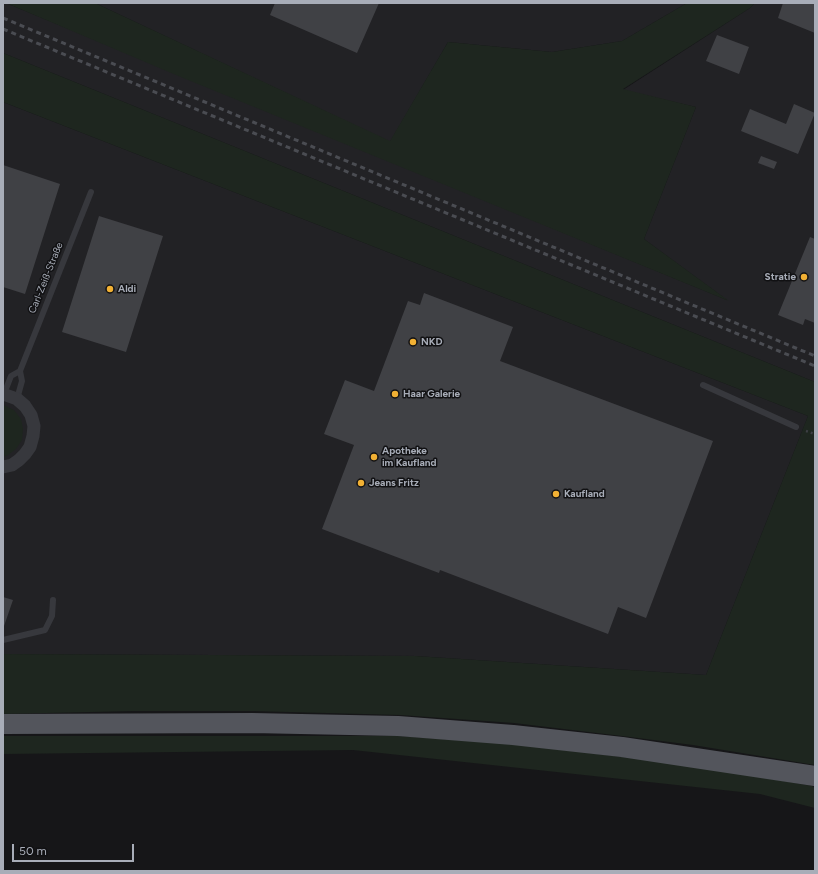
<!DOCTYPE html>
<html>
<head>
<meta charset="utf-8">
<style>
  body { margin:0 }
  #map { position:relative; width:818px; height:874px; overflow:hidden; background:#161618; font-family:Figtree,sans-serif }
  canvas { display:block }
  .frame { position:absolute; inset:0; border:4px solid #a8adb8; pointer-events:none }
  .scale { position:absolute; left:12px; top:844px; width:122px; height:18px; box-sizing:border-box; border:2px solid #a8adb8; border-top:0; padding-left:5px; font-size:12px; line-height:14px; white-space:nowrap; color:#a8adb8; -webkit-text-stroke:3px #111113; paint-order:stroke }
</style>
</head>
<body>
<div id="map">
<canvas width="818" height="874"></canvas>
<div class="frame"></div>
<div class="scale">50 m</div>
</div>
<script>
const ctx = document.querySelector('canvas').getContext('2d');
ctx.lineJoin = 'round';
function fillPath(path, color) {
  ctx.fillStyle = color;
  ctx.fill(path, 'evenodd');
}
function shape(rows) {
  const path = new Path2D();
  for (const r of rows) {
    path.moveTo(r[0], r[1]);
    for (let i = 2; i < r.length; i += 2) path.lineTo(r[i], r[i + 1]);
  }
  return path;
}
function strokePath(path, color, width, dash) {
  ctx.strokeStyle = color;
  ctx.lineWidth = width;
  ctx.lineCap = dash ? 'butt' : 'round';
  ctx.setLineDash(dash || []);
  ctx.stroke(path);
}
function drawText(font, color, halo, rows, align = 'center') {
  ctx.font = font + ' Figtree,sans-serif';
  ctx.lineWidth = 3;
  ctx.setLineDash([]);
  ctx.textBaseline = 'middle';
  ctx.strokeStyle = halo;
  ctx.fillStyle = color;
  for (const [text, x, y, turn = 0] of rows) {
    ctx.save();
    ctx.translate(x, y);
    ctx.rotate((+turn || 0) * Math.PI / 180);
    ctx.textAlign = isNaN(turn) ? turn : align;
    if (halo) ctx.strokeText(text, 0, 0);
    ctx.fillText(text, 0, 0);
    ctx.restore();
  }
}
fillPath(shape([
  [3,3,6,3,727,300,644,239,696,107,623,90,750,8,755,3,815,3,815,382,3,53],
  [95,3,687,3,622,41,552,52,448,42,390,142],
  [3,102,808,416,706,675,415,656,3,654]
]), '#222225');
fillPath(shape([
  [6,3,95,3,390,141,448,42,552,52,622,41,687,3,755,3,750,8,623,89,696,107,644,239,729,301,176,75],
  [3,53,815,382,815,765,693,745,622,736,514,723,400,715,252,711,134,711,3,714,3,654,415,656,706,675,808,416,3,102],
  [3,405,14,410,21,419,23,429,22,440,16,449,8,455,3,457],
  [3,736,398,736,513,744,690,765,812,786,815,788,815,808,760,794,353,750,3,754]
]), '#1e261f');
fillPath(shape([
  [275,3,379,3,357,53,270,15],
  [783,3,815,3,815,33,778,18],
  [717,35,749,47,739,74,706,61],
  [794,104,815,113,798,154,741,131,750,109,786,124],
  [761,156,777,162,774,169,758,163],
  [3,165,60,184,25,294,3,287],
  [99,216,163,236,126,352,62,332],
  [810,237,815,239,815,323,805,319,803,325,778,315],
  [424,293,513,327,500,361,713,441,646,618,618,607,608,634,440,570,439,573,322,529,354,445,324,434,345,380,374,391,408,301,420,305],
  [3,597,13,600,3,629]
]), '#404145');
strokePath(shape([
  [806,431,815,434]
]), '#3d3f44', 2.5, [2, 3]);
strokePath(shape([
  [703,385,796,427],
  [4,394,11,376,20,371],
  [17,399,22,381,20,371,91,192],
  [3,640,45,630,52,616,53,600]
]), '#37383d', 6);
strokePath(shape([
  [3,394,17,399,25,406,31,415,34,426,33,436,30,447,25,454,19,460,12,465,3,467]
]), '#37383d', 13);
strokePath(shape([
  [3,724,252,723,398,726,513,735,622,747,815,776]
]), '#53555c', 20);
strokePath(shape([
  [3,18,815,356],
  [3,29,815,366]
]), '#4a4c52', 3, [5, 4]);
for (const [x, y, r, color] of [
  [804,277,4,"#f2b134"],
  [110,289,4,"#f2b134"],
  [413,342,4,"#f2b134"],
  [395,394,4,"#f2b134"],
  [374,457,4,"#f2b134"],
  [361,483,4,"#f2b134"],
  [556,494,4,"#f2b134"]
]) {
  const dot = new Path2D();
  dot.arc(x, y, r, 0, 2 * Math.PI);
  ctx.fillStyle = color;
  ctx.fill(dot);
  strokePath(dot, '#111113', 1.5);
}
drawText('bold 10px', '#a8adb8', '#111113', [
  ["Stratie",796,277,"right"],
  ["Aldi",118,289],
  ["NKD",421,342],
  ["Haar Galerie",403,394],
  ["Apotheke",382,451],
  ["im Kaufland",382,463],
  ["Jeans Fritz",369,483],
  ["Kaufland",564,494]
], 'left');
drawText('10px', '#a8adb8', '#111113', [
  ["Carl-Zeiß-Straße",46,278,-68]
]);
</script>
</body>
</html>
